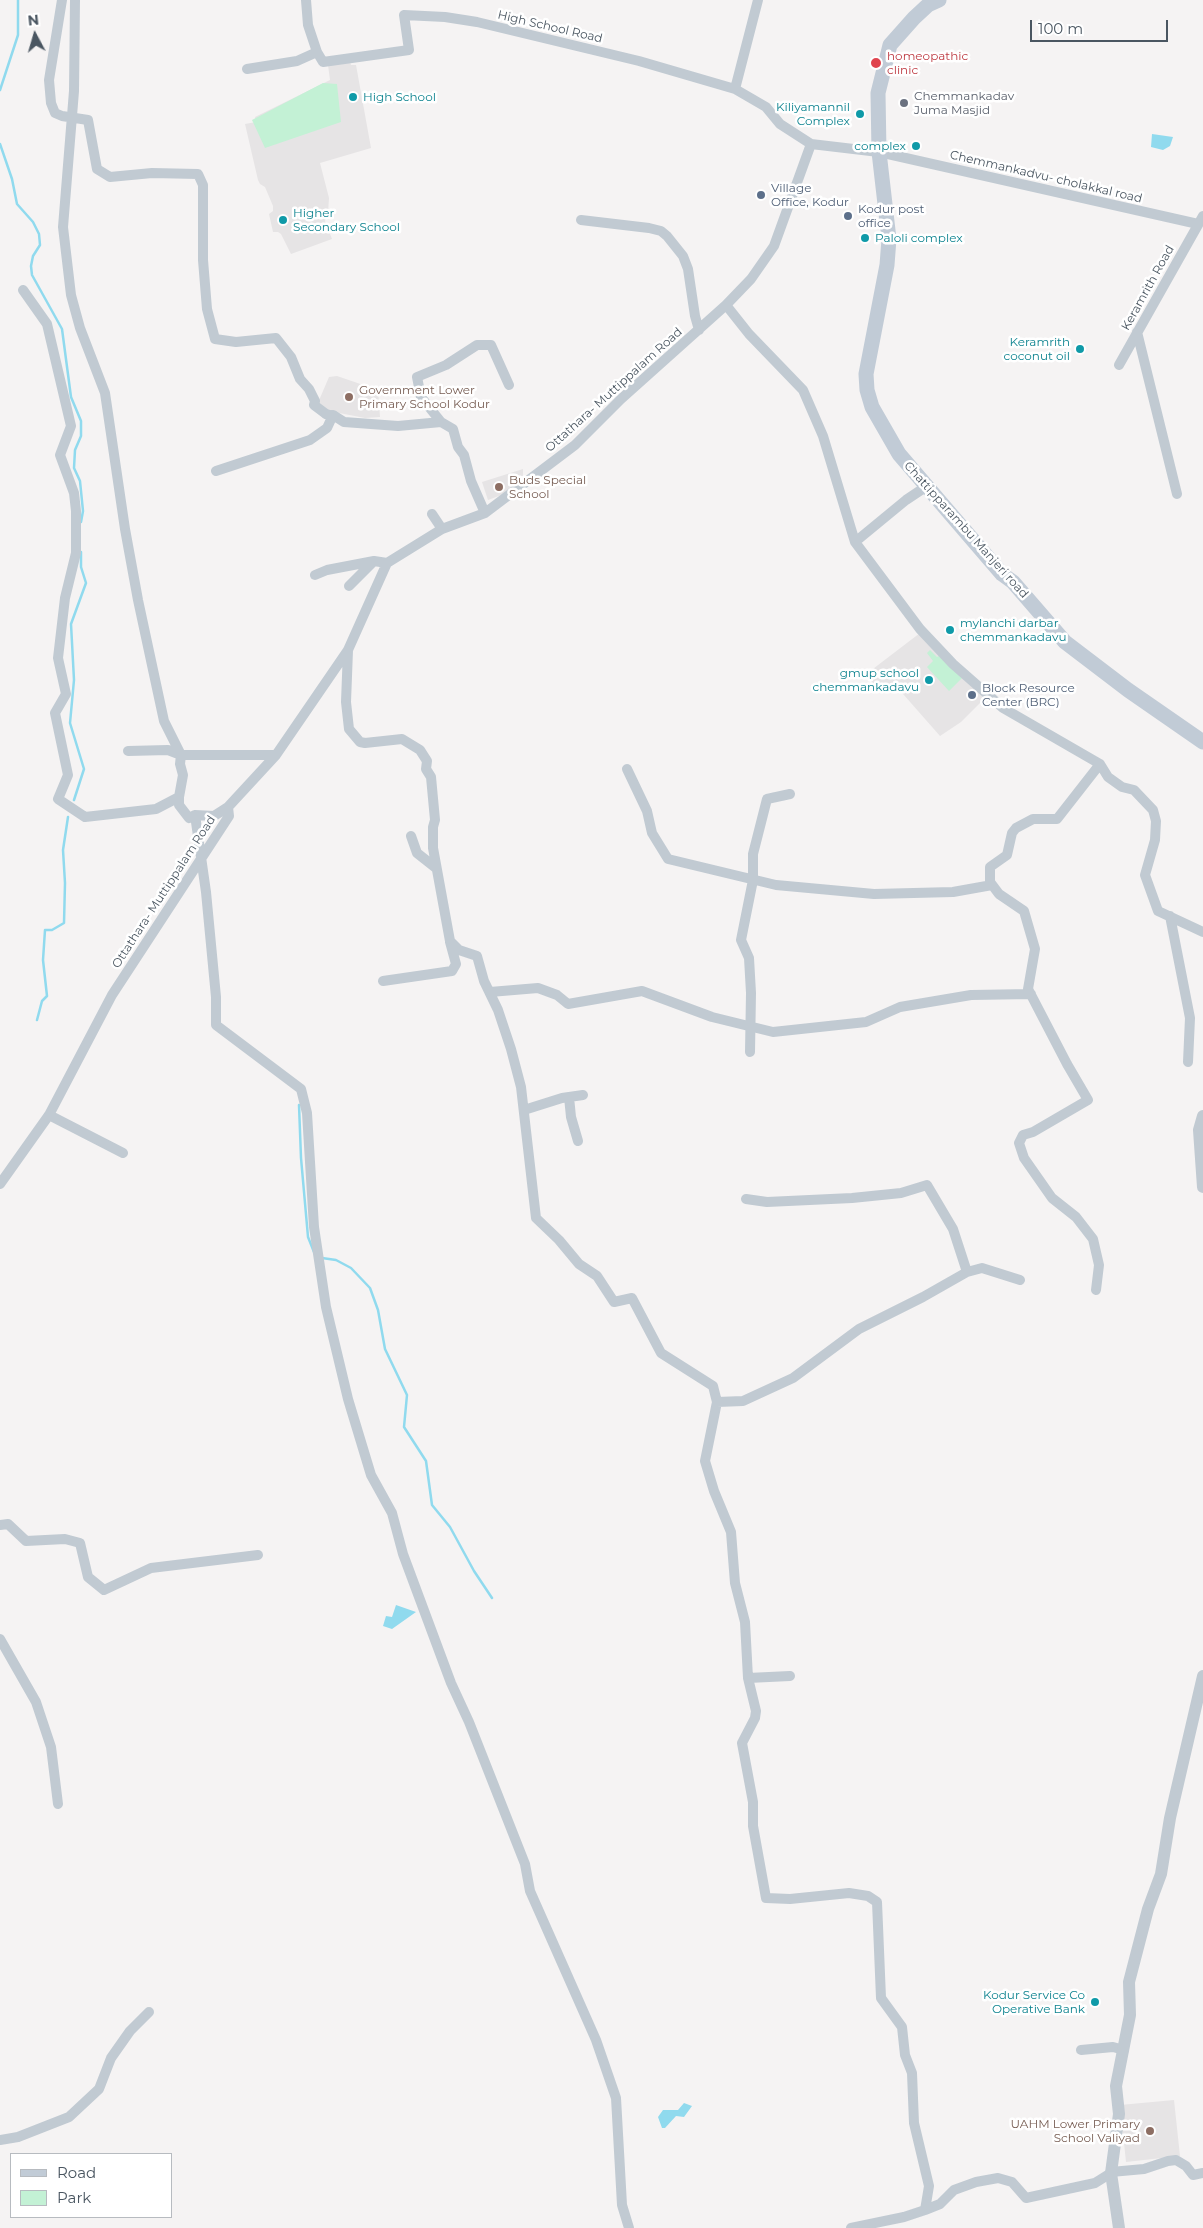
<!DOCTYPE html>
<html>
<head>
<meta charset="utf-8">
<style>
  body { margin:0 }
  #map { position:relative; width:1203px; height:2228px; overflow:hidden; background:#f5f3f3; font-family:Montserrat,sans-serif }
  canvas { display:block }
  .legend { position:absolute; left:10px; top:2153px; width:162px; height:65px; box-sizing:border-box; background:#fff; border:1px solid #b7bbc0; margin:0; padding:6px 9px; list-style:none; font-size:15px; color:#4a5661 }
  .legend li { display:flex; align-items:center; gap:10px; height:25px }
  .legend b { width:25px; border:1px solid #b7bbc0 }
  .north { position:absolute; left:10px; top:10px; width:50px; height:50px; -webkit-text-stroke:4px #fff; paint-order:stroke; rotate:354deg; font-size:14px; font-weight:700; line-height:20px; text-align:center; color:#4a5661 }
  .north::after { content:''; display:block; margin:auto; width:18px; height:22px; background:#4a5661; clip-path:polygon(50% 0,100% 100%,50% 72%,0 100%) }
  .scale { position:absolute; left:1030px; top:20px; width:138px; height:22px; box-sizing:border-box; border:2px solid #4a5661; border-top:0; padding-left:6px; font-size:15px; line-height:18px; white-space:nowrap; color:#4a5661; -webkit-text-stroke:4px #fff; paint-order:stroke }
</style>
</head>
<body>
<div id="map">
<canvas width="1203" height="2228"></canvas>
<ul class="legend">
<li><b style="height:6px;background:#c1cbd6"></b>Road</li>
<li><b style="height:14px;background:#c3f1d5"></b>Park</li>
</ul>
<div class="north">N</div>
<div class="scale">100 m</div>
</div>
<script>
const ctx = document.querySelector('canvas').getContext('2d');
ctx.lineJoin = 'round';
function fillPath(path, color) {
  ctx.fillStyle = color;
  ctx.fill(path, 'evenodd');
}
function shape(rows) {
  const path = new Path2D();
  for (const r of rows) {
    path.moveTo(r[0], r[1]);
    for (let i = 2; i < r.length; i += 2) path.lineTo(r[i], r[i + 1]);
  }
  return path;
}
function strokePath(path, color, width, dash) {
  ctx.strokeStyle = color;
  ctx.lineWidth = width;
  ctx.lineCap = dash ? 'butt' : 'round';
  ctx.setLineDash(dash || []);
  ctx.stroke(path);
}
function drawText(font, color, halo, rows, align = 'center') {
  ctx.font = font + ' Montserrat,sans-serif';
  ctx.lineWidth = 5;
  ctx.setLineDash([]);
  ctx.textBaseline = 'middle';
  ctx.strokeStyle = halo;
  ctx.fillStyle = color;
  for (const [text, x, y, turn = 0] of rows) {
    ctx.save();
    ctx.translate(x, y);
    ctx.rotate((+turn || 0) * Math.PI / 180);
    ctx.textAlign = isNaN(turn) ? turn : align;
    if (halo) ctx.strokeText(text, 0, 0);
    ctx.fillText(text, 0, 0);
    ctx.restore();
  }
}
fillPath(shape([
  [350,61,351,65,356,65,371,148,320,163,329,198,328,213,325,221,332,239,291,254,281,234,278,232,273,232,269,214,273,211,273,206,265,187,260,184,258,180,245,124,256,122,255,117,330,80,328,65],
  [337,376,378,390,380,417,365,418,334,412,317,405,329,377],
  [523,469,523,481,507,493,488,500,482,482],
  [920,633,979,691,984,699,961,722,940,736,896,686,884,694,865,675],
  [1174,2100,1180,2156,1126,2162,1120,2105]
]), '#e6e4e5');
fillPath(shape([
  [323,83,337,84,341,122,265,148,252,120],
  [930,650,937,657,939,656,962,678,949,691,927,667,933,661,927,653]
]), '#c3f1d5');
fillPath(shape([
  [1152,134,1173,137,1170,146,1163,150,1151,147],
  [396,1605,416,1612,392,1629,383,1626,386,1616,392,1617],
  [684,2103,692,2106,684,2117,676,2116,665,2128,662,2128,658,2117,663,2110,678,2110]
]), '#90daee');
strokePath(shape([
  [0,90,18,35,18,0],
  [0,144,12,179,17,204,33,222,39,234,40,245,33,256,31,266,32,275,62,329,71,397,81,421,81,436,75,450,74,468,80,481,83,511,81,522],
  [74,800,84,769,70,723,74,680,71,624,86,583,81,567,81,552],
  [37,1020,42,1001,47,996,43,960,45,930,52,930,64,923,65,883,63,850,68,817],
  [299,1105,301,1158,308,1237,314,1252],
  [322,1258,336,1260,351,1268,370,1288,378,1310,385,1349,407,1395,404,1427,426,1461,432,1505,450,1527,474,1571,492,1598]
]), '#90daee', 2.5);
strokePath(shape([
  [62,0,49,80,51,103,55,113,62,116,88,120,97,169,110,177,152,173,198,174,203,185,203,260,207,309,215,339,236,342,276,338,291,357,300,379,309,389,315,401,314,405,326,414],
  [75,0,74,91,63,227,71,295,80,328,105,393,125,529,138,600,164,721,181,755,168,750,128,751],
  [306,0,308,25,317,52,323,62,409,50,404,15,445,17,477,22,639,61,735,89,766,107,780,124,811,144,879,152,1198,224],
  [247,69,297,61,317,52],
  [735,89,758,0],
  [581,220,649,228,661,231,667,236,683,256,688,269,695,316,699,330],
  [23,290,47,324,71,426,60,455,74,493,76,511,76,553,65,598,58,658,66,694,55,713,68,775,58,799,85,817,156,809,179,797,183,775,180,764,181,755,276,755],
  [726,305,749,334,803,390,823,436,855,542,920,629,953,664,1003,708,1100,764],
  [1137,332,1177,494],
  [1119,365,1203,216],
  [216,471,310,440,327,428,333,415,344,422,398,426,441,422],
  [485,513,471,481,464,455,458,447,453,429,441,422,421,397,417,377,446,365,477,345,491,345,509,385],
  [432,514,442,529],
  [855,542,906,500,927,486],
  [315,575,327,570,374,561,387,563],
  [349,586,374,561],
  [348,650,346,702,349,729,360,742,365,743,402,739,420,750,427,761,426,769,431,777,435,820,433,827,433,848,450,941,459,950,477,956,484,981,498,1010,511,1049,521,1087,536,1218,559,1240,579,1264,597,1276,614,1302,632,1298,661,1353,713,1386,717,1402,705,1461,714,1491,731,1532,735,1583,745,1622,748,1678,756,1711,755,1718,742,1743,753,1802,753,1826,766,1898,790,1899,849,1893,868,1896,877,1902,881,1998,902,2027,905,2055,912,2073,914,2123,929,2186,925,2210],
  [1100,764,1108,777,1122,787,1134,790,1153,810,1156,821,1155,840,1145,875,1158,911,1203,932],
  [627,769,647,811,652,833,668,859,776,885,874,894,953,892,992,885],
  [179,797,179,805,189,818,195,815,214,816,228,807],
  [195,815,206,892,216,997,216,1025,301,1089,307,1113,314,1227,326,1307,348,1399,371,1475,392,1513,403,1554,451,1683,469,1722,525,1864,530,1891,596,2040,616,2098,622,2205,629,2228],
  [411,836,417,853,436,868],
  [1170,916,1190,1018,1188,1062],
  [383,981,452,971,456,964,450,942],
  [490,992,538,988,557,995,568,1004,642,991,712,1017,773,1032,866,1022,900,1007,971,995,1031,994],
  [750,1052,751,993,749,958,741,940,753,880,753,854,767,799,790,794],
  [569,1097,571,1117,578,1141],
  [524,1110,562,1098,583,1095],
  [49,1115,123,1153],
  [0,1184,49,1115,112,995,229,816,228,807,276,755,348,650,387,563,442,529,485,513,575,445,621,399,726,305,751,279,774,246,811,144],
  [746,1199,767,1202,852,1198,901,1193,927,1185,953,1229,967,1272,982,1268,1020,1280],
  [1096,1290,1099,1265,1093,1239,1076,1217,1052,1198,1024,1158,1019,1143,1023,1135,1033,1132,1088,1100,1067,1064,1028,989,1035,949,1024,911,999,894,990,882,990,867,1007,855,1012,833,1016,828,1033,819,1057,819,1100,764],
  [717,1402,743,1401,793,1378,859,1329,923,1297,967,1272],
  [0,1525,8,1524,26,1541,65,1539,80,1543,88,1577,104,1590,151,1568,258,1555],
  [0,1639,36,1702,51,1747,58,1804],
  [748,1678,790,1676],
  [1081,2050,1113,2047,1124,2050],
  [0,2140,18,2137,69,2117,99,2089,111,2058,130,2031,149,2012],
  [1111,2172,1144,2169,1168,2161,1176,2160,1186,2166,1193,2175,1203,2173],
  [851,2228,904,2217,925,2210,940,2204,954,2190,976,2182,998,2178,1012,2182,1026,2198,1095,2183,1111,2173]
]), '#c1cad2', 10);
strokePath(shape([
  [1203,1116,1199,1130,1203,1187],
  [1119,2228,1111,2173,1119,2114,1116,2086,1130,2015,1129,1982,1148,1909,1161,1874,1170,1818,1203,1676]
]), '#c1cad2', 12);
strokePath(shape([
  [939,0,928,5,914,18,890,45,878,93,879,152,889,239,887,265,866,374,867,390,872,407,899,454,1002,574,1013,582,1065,642,1128,690,1203,742]
]), '#c1cbd6', 15);
strokePath(shape([
  [326,414,334,416]
]), '#c1cad2', 10);
for (const [x, y, r, color] of [
  [876,63,6,"#e0444e"],
  [353,97,5,"#0f9aa8"],
  [904,103,5,"#6b7280"],
  [860,114,5,"#0f9aa8"],
  [916,146,5,"#0f9aa8"],
  [761,195,5,"#5c6f8a"],
  [848,216,5,"#5c6f8a"],
  [283,220,5,"#0f9aa8"],
  [865,238,5,"#0f9aa8"],
  [1080,349,5,"#0f9aa8"],
  [349,397,5,"#8d6e63"],
  [499,487,5,"#8d6e63"],
  [950,630,5,"#0f9aa8"],
  [929,680,5,"#0f9aa8"],
  [972,695,5,"#5c6f8a"],
  [1095,2002,5,"#0f9aa8"],
  [1150,2131,5,"#8d6e63"]
]) {
  const dot = new Path2D();
  dot.arc(x, y, r, 0, 2 * Math.PI);
  ctx.fillStyle = color;
  ctx.fill(dot);
  strokePath(dot, '#fff', 2);
}
drawText('12px', '#4a5661', '#fff', [
  ["High School Road",550,27,13],
  ["Chemmankadvu- cholakkal road",1046,177,13],
  ["Keramrith Road",1148,288,-61],
  ["Ottathara- Muttippalam Road",614,390,-42],
  ["Chattipparambu Manjeri road",966,530,48],
  ["Ottathara- Muttippalam Road",164,892,-57]
]);
drawText('12px', '#be3a42', '#fff', [
  ["homeopathic",887,56],
  ["clinic",887,70]
], 'left');
drawText('12px', '#5b616d', '#fff', [
  ["Chemmankadav",914,96],
  ["Juma Masjid",914,110]
], 'left');
drawText('12px', '#0d838f', '#fff', [
  ["High School",363,97,"left"],
  ["Kiliyamannil",850,107],
  ["Complex",850,121],
  ["complex",906,146],
  ["Higher",293,213,"left"],
  ["Secondary School",293,227,"left"],
  ["Paloli complex",875,238,"left"],
  ["Keramrith",1070,342],
  ["coconut oil",1070,356],
  ["mylanchi darbar",960,623,"left"],
  ["chemmankadavu",960,637,"left"],
  ["gmup school",919,673],
  ["chemmankadavu",919,687],
  ["Kodur Service Co",1085,1995],
  ["Operative Bank",1085,2009]
], 'right');
drawText('12px', '#4e5e75', '#fff', [
  ["Village",771,188],
  ["Office, Kodur",771,202],
  ["Kodur post",858,209],
  ["office",858,223],
  ["Block Resource",982,688],
  ["Center (BRC)",982,702]
], 'left');
drawText('12px', '#785e54', '#fff', [
  ["Government Lower",359,390],
  ["Primary School Kodur",359,404],
  ["Buds Special",509,480],
  ["School",509,494],
  ["UAHM Lower Primary",1140,2124,"right"],
  ["School Valiyad",1140,2138,"right"]
], 'left');
</script>
</body>
</html>
